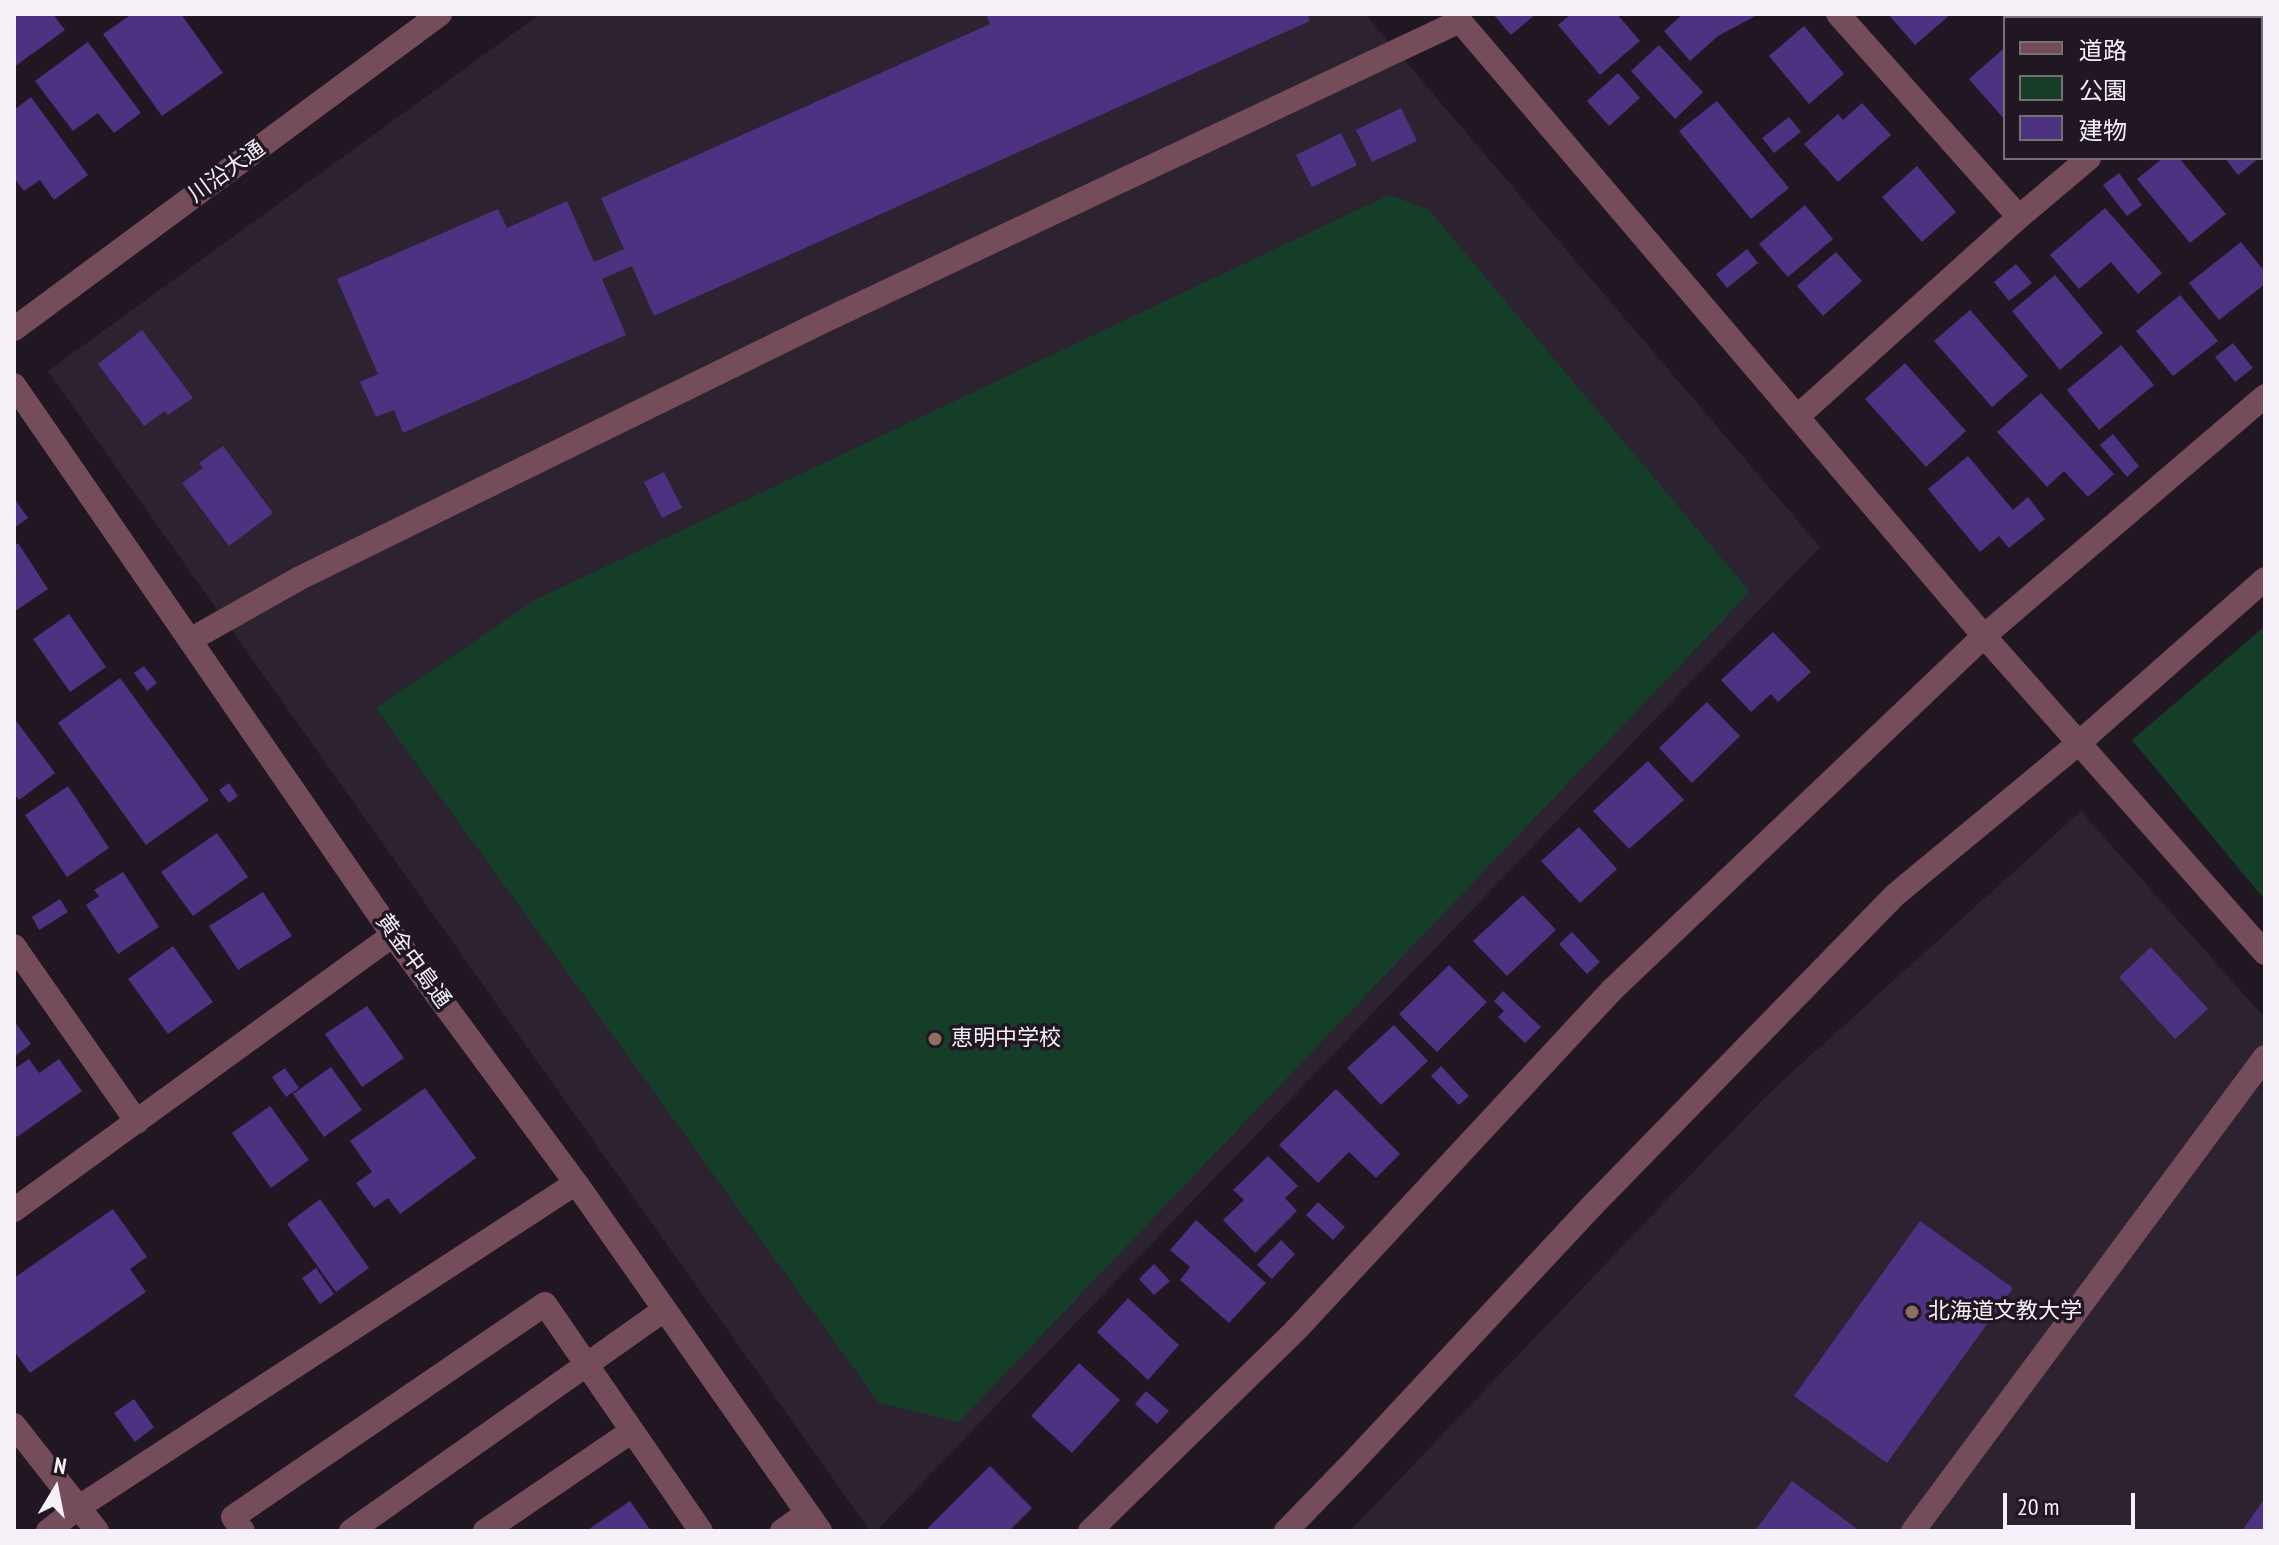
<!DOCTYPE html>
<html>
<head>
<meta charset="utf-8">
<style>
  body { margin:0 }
  #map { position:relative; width:2279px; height:1545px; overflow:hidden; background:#201723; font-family:"PT Sans Narrow","Noto Sans JP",sans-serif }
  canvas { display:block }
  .frame { position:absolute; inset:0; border:16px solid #f6f0f8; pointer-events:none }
  .legend { position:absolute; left:2003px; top:16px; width:260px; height:144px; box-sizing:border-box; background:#201723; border:2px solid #766e78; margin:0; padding:10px 14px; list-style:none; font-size:24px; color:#f6f0f8 }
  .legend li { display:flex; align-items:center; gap:16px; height:40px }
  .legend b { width:40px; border:2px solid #766e78 }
  .north { position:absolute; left:16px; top:1449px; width:80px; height:80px; -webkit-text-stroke:6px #201723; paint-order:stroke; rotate:10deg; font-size:22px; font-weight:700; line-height:32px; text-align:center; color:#f6f0f8 }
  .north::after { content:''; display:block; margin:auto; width:28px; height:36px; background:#f6f0f8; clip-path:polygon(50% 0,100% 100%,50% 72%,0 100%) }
  .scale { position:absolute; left:2003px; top:1493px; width:132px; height:36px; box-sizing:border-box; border:4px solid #f6f0f8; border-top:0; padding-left:10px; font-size:24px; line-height:28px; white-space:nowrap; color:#f6f0f8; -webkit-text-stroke:6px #201723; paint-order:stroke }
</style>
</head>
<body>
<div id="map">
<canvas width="2279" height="1545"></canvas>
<div class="frame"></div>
<ul class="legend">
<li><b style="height:10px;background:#744c5a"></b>道路</li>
<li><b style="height:22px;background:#153e29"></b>公園</li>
<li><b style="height:22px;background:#4c3281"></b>建物</li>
</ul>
<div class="north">N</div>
<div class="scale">20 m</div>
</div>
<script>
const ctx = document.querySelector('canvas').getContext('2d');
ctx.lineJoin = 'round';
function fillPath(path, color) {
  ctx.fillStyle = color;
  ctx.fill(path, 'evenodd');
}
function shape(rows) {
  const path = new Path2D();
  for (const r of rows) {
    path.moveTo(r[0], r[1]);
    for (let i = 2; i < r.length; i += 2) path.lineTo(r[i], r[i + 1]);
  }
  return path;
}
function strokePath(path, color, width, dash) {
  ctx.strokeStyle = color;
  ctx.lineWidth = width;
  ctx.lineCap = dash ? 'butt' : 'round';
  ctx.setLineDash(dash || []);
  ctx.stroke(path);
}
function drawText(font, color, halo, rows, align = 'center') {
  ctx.font = font + ' "PT Sans Narrow","Noto Sans JP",sans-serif';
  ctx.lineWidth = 7;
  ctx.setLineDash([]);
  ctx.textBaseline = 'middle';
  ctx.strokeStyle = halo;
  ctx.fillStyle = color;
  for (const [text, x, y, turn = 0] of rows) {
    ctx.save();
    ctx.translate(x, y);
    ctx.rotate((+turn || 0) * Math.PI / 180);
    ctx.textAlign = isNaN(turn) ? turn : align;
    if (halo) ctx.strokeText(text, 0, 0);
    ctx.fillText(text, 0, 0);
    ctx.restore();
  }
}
fillPath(shape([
  [540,14,1365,14,1820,547,876,1531,870,1531,48,371],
  [2081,811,2265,1018,2265,1531,1350,1531,1768,1094]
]), '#2c2230');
fillPath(shape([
  [1389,195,1428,209,1750,592,959,1422,879,1403,376,708,535,600],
  [2265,626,2265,900,2132,740]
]), '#153e29');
fillPath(shape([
  [14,14,53,14,65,30,14,67],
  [132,14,181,14,223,73,162,116,103,34],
  [986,14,1307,14,1310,21,654,316,632,266,602,279,626,335,403,433,394,410,376,417,360,382,378,374,337,279,498,209,507,228,567,201,594,262,624,249,601,198,990,24],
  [1493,14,1536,14,1511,35],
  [1571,14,1617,14,1640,41,1600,75,1558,25],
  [1683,14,1759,14,1718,36,1690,61,1664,31],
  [1888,14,1951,14,1915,45],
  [2049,14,2095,14,2099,18,2044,18],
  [1804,26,1844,74,1809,104,1769,56],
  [88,42,141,113,114,133,98,113,73,131,35,81],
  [1659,45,1703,92,1675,119,1631,71],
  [2003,49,2005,51,2005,120,1969,79],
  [1618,73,1640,98,1609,126,1587,101],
  [31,97,88,175,54,200,40,180,24,191,14,178,14,110],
  [1717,101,1789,188,1751,219,1679,131],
  [1862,103,1891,135,1838,182,1804,144,1838,114,1843,120],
  [1401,108,1417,141,1372,162,1356,130],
  [1789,117,1801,132,1774,153,1762,138],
  [1341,133,1357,165,1312,187,1296,155],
  [2163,158,2179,158,2226,214,2190,243,2137,179],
  [2225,158,2259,158,2238,175],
  [1917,166,1956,212,1922,242,1882,197],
  [2119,173,2142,205,2127,216,2103,185],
  [1805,205,1833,239,1788,277,1759,244],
  [2105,208,2162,273,2138,294,2111,262,2079,289,2050,255],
  [2241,242,2265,272,2265,284,2219,320,2189,283],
  [1747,249,1758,263,1727,288,1716,274],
  [1836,252,1862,281,1823,316,1797,286],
  [2016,264,2032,283,2009,301,1994,282],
  [2055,275,2103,333,2060,370,2012,311],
  [2180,295,2218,341,2173,376,2136,331],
  [1970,310,2028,376,1992,407,1934,341],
  [142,330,193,398,168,415,165,411,144,426,98,364],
  [2233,343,2253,368,2235,382,2215,357],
  [2121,345,2154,385,2099,430,2067,390],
  [1905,363,1966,431,1926,467,1865,399],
  [2041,393,2114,474,2088,497,2064,471,2047,487,1997,432],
  [2113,434,2139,466,2127,477,2100,445],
  [223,446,273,513,229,546,182,483,203,468,199,463],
  [1968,456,2013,510,2028,497,2045,519,2009,548,1999,536,1980,552,1928,489],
  [664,472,682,508,662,518,644,482],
  [14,498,28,518,14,528],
  [18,543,48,589,14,612,14,546],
  [69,614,106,667,70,692,33,639],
  [1773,632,1811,672,1778,702,1771,694,1751,712,1721,680],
  [144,666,157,683,147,691,134,673],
  [120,678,209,800,146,845,58,723],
  [1707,702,1740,736,1692,783,1659,748],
  [14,718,55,773,19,800,14,794],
  [1648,761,1684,800,1629,849,1593,811],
  [229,783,238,796,229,803,219,790],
  [68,786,109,848,67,877,25,815],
  [1579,827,1617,869,1580,903,1541,861],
  [217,833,248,877,193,916,161,872],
  [123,872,159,927,118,954,86,905,99,896,94,890],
  [263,892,292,936,238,970,209,926],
  [1523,895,1556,930,1507,976,1473,941],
  [60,899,68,912,39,930,32,917],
  [1572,932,1600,962,1587,974,1559,944],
  [173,946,213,1002,168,1034,128,979],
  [2151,947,2208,1009,2175,1039,2119,977],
  [1449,965,1487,1002,1437,1052,1399,1014],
  [1503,991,1541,1027,1525,1043,1498,1017,1504,1011,1494,1001],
  [367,1006,404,1058,362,1087,325,1034],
  [14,1021,31,1044,14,1057],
  [1394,1025,1428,1061,1381,1105,1347,1068],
  [29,1059,39,1073,59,1059,82,1091,17,1137,14,1133,14,1069],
  [1441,1066,1469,1096,1459,1105,1431,1076],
  [331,1067,362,1110,324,1137,293,1094],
  [285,1068,299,1088,286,1097,272,1077],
  [425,1088,476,1158,400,1214,388,1198,374,1208,356,1183,372,1172,350,1141],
  [1336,1089,1400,1154,1376,1178,1349,1152,1318,1183,1279,1145],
  [270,1106,309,1160,271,1188,232,1133],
  [1268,1156,1298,1186,1285,1198,1297,1211,1255,1253,1223,1220,1244,1200,1233,1190],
  [320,1199,369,1268,336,1292,287,1224],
  [1318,1202,1345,1227,1333,1240,1306,1215],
  [113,1209,147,1257,130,1269,146,1292,30,1373,14,1351,14,1278],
  [1196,1220,1266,1283,1229,1323,1180,1280,1190,1267,1170,1250],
  [1920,1221,2013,1288,1887,1463,1794,1396],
  [1281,1240,1295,1254,1272,1279,1257,1265],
  [1154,1264,1170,1281,1154,1295,1139,1279],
  [316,1268,334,1294,320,1304,302,1278],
  [1128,1298,1179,1345,1148,1380,1097,1332],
  [1079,1363,1120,1400,1072,1453,1031,1416],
  [1146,1391,1169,1411,1157,1424,1135,1404],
  [134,1399,154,1427,135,1442,114,1413],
  [990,1466,1032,1508,1009,1531,925,1531],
  [1792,1481,1860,1531,1755,1531],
  [2265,1498,2265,1531,2242,1531],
  [630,1501,651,1531,586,1531]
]), '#4c3281');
strokePath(shape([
  [1454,14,1984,636,2265,953],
  [1838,14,2019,217],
  [2255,18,2259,14],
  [14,329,440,14],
  [14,385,393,935,576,1183,820,1531],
  [1797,417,2019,217,2089,158],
  [190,640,300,578,824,321,1460,21],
  [14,946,137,1122],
  [14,1210,393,935],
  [14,1425,97,1531],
  [48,1531,79,1507,576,1183],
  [243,1531,233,1517,545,1304,701,1531],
  [351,1531,664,1310],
  [485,1531,632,1431],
  [782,1531,807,1513],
  [1090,1531,1295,1331,1612,990,1984,636,2265,396],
  [1286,1531,1354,1461,1591,1207,1895,895,2080,742,2265,579],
  [1913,1531,2265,1057]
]), '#744c5a', 24);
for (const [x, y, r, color] of [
  [935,1039,8,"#8d6e63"],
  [1912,1312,8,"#8d6e63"]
]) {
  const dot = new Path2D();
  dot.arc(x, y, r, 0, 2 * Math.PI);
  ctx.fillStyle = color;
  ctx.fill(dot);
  strokePath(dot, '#201723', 3);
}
drawText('22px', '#f6f0f8', '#201723', [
  ["川沿大通",227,172,-36],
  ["黄金中島通",413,961,54]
]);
drawText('22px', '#f6f0f8', '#201723', [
  ["恵明中学校",951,1039],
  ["北海道文教大学",1928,1312]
], 'left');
</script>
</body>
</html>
